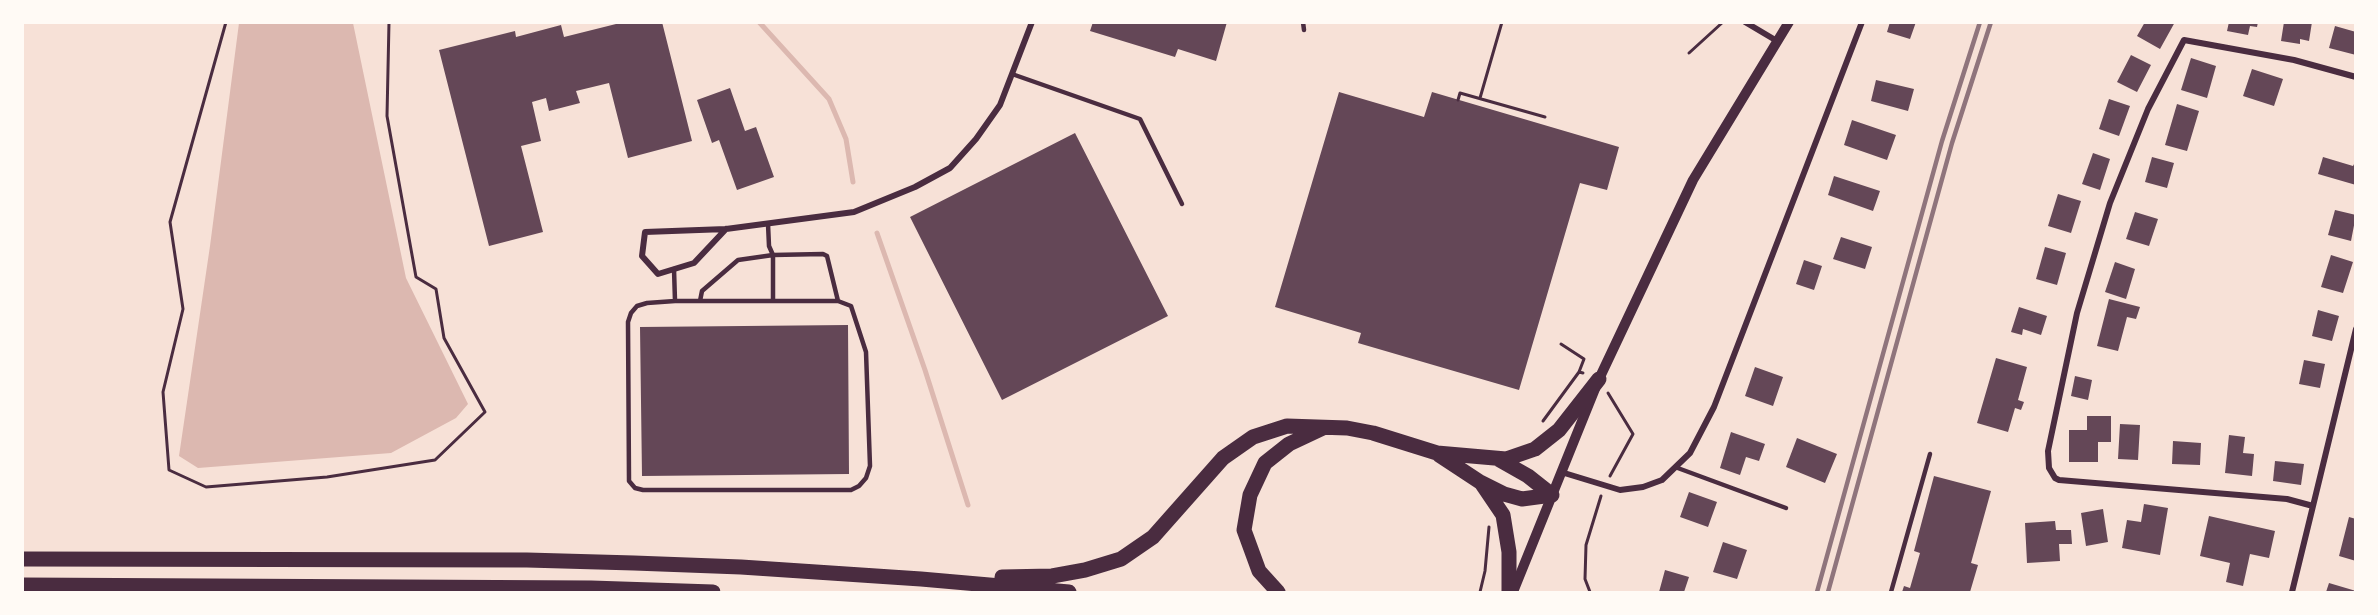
<!DOCTYPE html>
<html>
<head>
<meta charset="utf-8">
<style>
  body { margin:0 }
  #map { position:relative; width:2378px; height:615px; overflow:hidden; background:#f7e1d7; font-family:"Titillium Web",sans-serif }
  canvas { display:block }
  .frame { position:absolute; inset:0; border:24px solid #fffaf5; pointer-events:none }
</style>
</head>
<body>
<div id="map">
<canvas width="2378" height="615"></canvas>
<div class="frame"></div>
</div>
<script>
const ctx = document.querySelector('canvas').getContext('2d');
ctx.lineJoin = 'round';
function fillPath(path, color) {
  ctx.fillStyle = color;
  ctx.fill(path, 'evenodd');
}
function shape(rows) {
  const path = new Path2D();
  for (const r of rows) {
    path.moveTo(r[0], r[1]);
    for (let i = 2; i < r.length; i += 2) path.lineTo(r[i], r[i + 1]);
  }
  return path;
}
function strokePath(path, color, width, dash) {
  ctx.strokeStyle = color;
  ctx.lineWidth = width;
  ctx.lineCap = dash ? 'butt' : 'round';
  ctx.setLineDash(dash || []);
  ctx.stroke(path);
}
fillPath(shape([
  [239,23,353,23,406,278,468,404,456,418,391,453,198,468,179,456,210,246]
]), '#dcb8b0');
strokePath(shape([
  [759,22,829,99,846,139,853,182],
  [877,233,925,370,968,505]
]), '#dcb8b0', 5);
fillPath(shape([
  [624,22,662,22,692,141,628,158,609,83,576,91,580,103,549,111,546,98,532,102,541,141,521,146,543,232,489,246,439,50,515,31,516,37,561,25,564,37],
  [1093,22,1227,22,1216,61,1178,49,1175,57,1090,31],
  [1890,22,1916,22,1910,39,1887,32],
  [2145,22,2175,22,2160,49,2137,36],
  [2229,22,2258,22,2257,27,2250,26,2248,35,2227,31],
  [2284,22,2312,22,2309,41,2300,39,2300,44,2281,41],
  [2335,26,2356,32,2356,55,2329,48],
  [2131,55,2151,65,2137,92,2117,82],
  [2191,58,2216,66,2207,98,2181,90],
  [2252,69,2283,79,2274,106,2243,96],
  [1876,80,1914,89,1908,111,1871,101],
  [730,88,745,131,756,127,774,177,737,190,719,140,712,143,697,100],
  [1339,92,1424,117,1432,92,1619,147,1607,190,1580,183,1519,390,1358,343,1361,333,1275,307],
  [2109,99,2130,106,2119,136,2099,129],
  [2177,104,2199,111,2187,151,2165,145],
  [1852,120,1896,135,1887,160,1844,145],
  [1075,133,1168,316,1002,400,910,217],
  [2093,153,2110,159,2100,190,2082,184],
  [2152,157,2174,163,2167,188,2145,182],
  [2323,157,2353,166,2356,160,2356,185,2318,174],
  [1834,176,1880,191,1873,211,1828,195],
  [2058,194,2081,201,2071,233,2048,226],
  [2335,210,2356,215,2351,241,2328,235],
  [2135,212,2158,219,2149,246,2126,239],
  [1841,237,1872,247,1865,269,1833,259],
  [2045,247,2066,253,2057,285,2036,279],
  [2331,255,2353,262,2343,293,2321,287],
  [1804,260,1822,266,1814,290,1796,284],
  [2115,262,2135,269,2126,299,2105,292],
  [2109,299,2140,307,2136,319,2127,317,2118,351,2097,346],
  [2019,307,2047,316,2041,335,2023,329,2022,335,2011,332],
  [2318,310,2339,316,2332,341,2312,336],
  [848,325,849,474,642,476,640,327],
  [1996,358,2027,367,2018,400,2024,402,2021,410,2015,408,2008,432,1977,423],
  [2304,360,2325,364,2320,388,2299,384],
  [1755,367,1783,377,1773,406,1745,396],
  [2075,376,2092,380,2088,400,2071,396],
  [2087,416,2111,416,2111,442,2098,442,2098,462,2069,462,2069,430,2087,430],
  [2120,424,2140,425,2138,460,2118,459],
  [1731,432,1765,444,1759,461,1746,457,1740,475,1720,468],
  [2229,435,2245,437,2243,453,2254,454,2252,476,2225,473],
  [1797,438,1837,454,1825,483,1786,467],
  [2173,441,2201,443,2200,465,2172,464],
  [2275,461,2304,464,2301,485,2273,481],
  [1934,476,1991,491,1971,563,1978,565,1970,592,1902,592,1904,586,1910,588,1920,553,1914,551],
  [1689,492,1717,502,1708,527,1680,517],
  [2144,504,2168,508,2160,555,2122,548,2127,520,2141,522],
  [2103,509,2108,542,2086,546,2081,513],
  [2209,516,2275,531,2269,558,2250,554,2243,586,2226,582,2230,563,2200,556],
  [2349,517,2356,519,2356,561,2339,556],
  [2055,521,2056,530,2071,530,2072,544,2059,544,2060,561,2027,563,2025,523],
  [1723,542,1747,550,1737,579,1713,572],
  [1665,570,1689,577,1684,592,1659,592],
  [2329,583,2356,591,2356,592,2326,592]
]), '#644757');
strokePath(shape([
  [226,22,170,222,183,309,163,392,169,470,206,487,327,477,435,460,485,412,444,338,436,289,416,277,387,116,389,22],
  [1689,53,1723,22],
  [1480,98,1502,22],
  [1458,100,1460,93,1545,117],
  [1561,344,1584,359,1579,372],
  [1608,393,1633,434,1610,476],
  [1543,421,1579,372,1583,373],
  [1480,592,1485,571,1489,527],
  [1590,592,1585,579,1586,545,1601,496]
]), '#4a2c40', 3);
strokePath(shape([
  [1303,22,1304,30],
  [1012,74,1140,119,1182,204],
  [768,224,769,246,773,255,773,301],
  [674,269,675,301,838,301,851,306,866,352,870,466,866,478,859,486,851,490,643,490,635,488,629,481,628,322,631,313,637,306,647,303,675,301],
  [700,301,702,291,738,260,773,255,823,254,827,256,838,301],
  [1675,467,1786,508],
  [1891,592,1930,454]
]), '#4a2c40', 4.5);
strokePath(shape([
  [1745,22,1777,41],
  [726,229,694,263,658,274,642,256,645,232,726,229,854,212,915,187,950,168,976,139,1000,105,1032,22],
  [1561,472,1620,490,1643,487,1662,480,1690,453,1714,407,1862,22],
  [2313,506,2356,329],
  [2292,592,2313,506,2287,499,2059,480,2055,478,2049,468,2048,451,2077,313,2110,203,2148,109,2184,40,2294,60,2356,77]
]), '#4a2c40', 6);
strokePath(shape([
  [1513,592,1599,379,1693,180,1789,22]
]), '#4a2c40', 10);
strokePath(shape([
  [1439,455,1480,482,1504,494,1522,499,1552,495],
  [1498,459,1528,476,1552,495],
  [1482,484,1503,515,1509,552,1509,592],
  [22,559,527,560,634,563,741,567,921,579,1069,592],
  [1002,577,1052,576,1085,570,1121,559,1153,537,1223,458,1253,437,1287,426,1347,428,1373,433,1437,453,1506,459,1535,449,1559,430,1599,379],
  [22,585,591,588,713,592],
  [1278,592,1259,571,1244,530,1250,495,1265,463,1289,444,1323,428]
]), '#4a2c40', 15);
strokePath(shape([
  [1817,592,1942,141,1980,22],
  [1828,592,1952,143,1991,22]
]), '#8f747c', 4.5);
</script>
</body>
</html>
